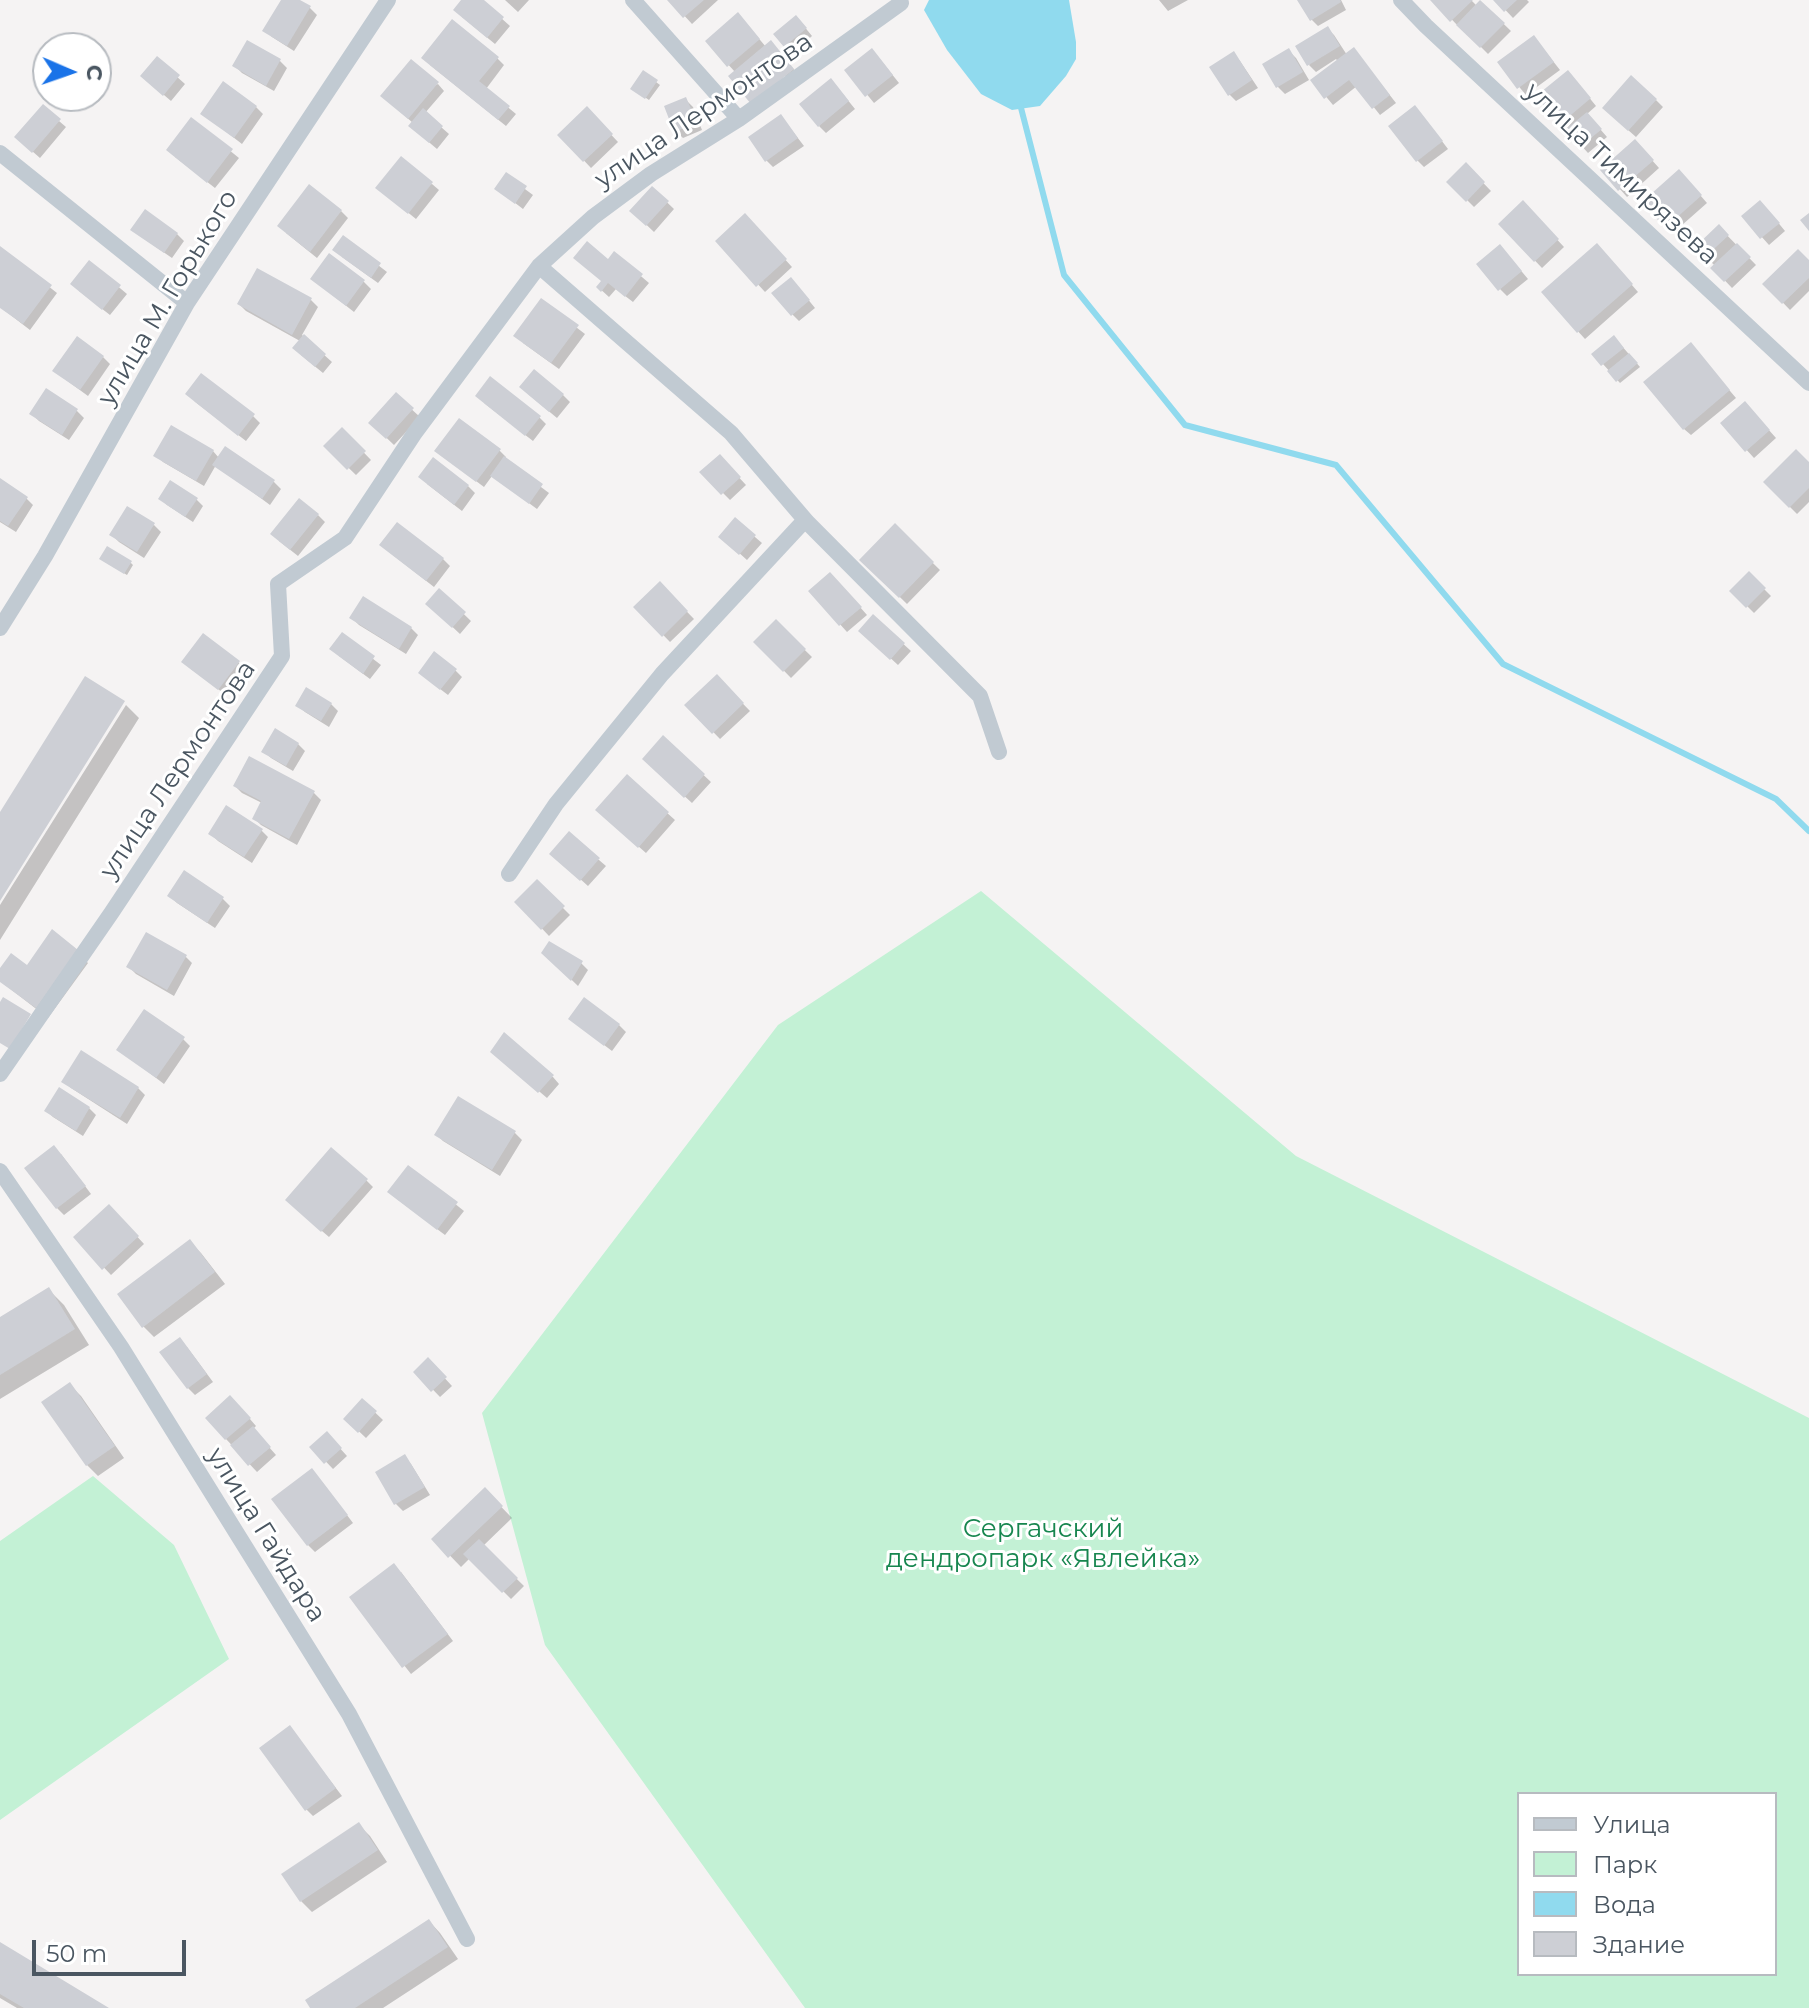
<!DOCTYPE html>
<html>
<head>
<meta charset="utf-8">
<style>
  body { margin:0 }
  #map { position:relative; width:1809px; height:2008px; overflow:hidden; background:#f5f3f3; font-family:Montserrat,sans-serif }
  canvas { display:block }
  .legend { position:absolute; left:1517px; top:1792px; width:260px; height:184px; box-sizing:border-box; background:#fff; border:2px solid #b7bbc0; margin:0; padding:10px 14px; list-style:none; font-size:24px; color:#4a5661 }
  .legend li { display:flex; align-items:center; gap:16px; height:40px }
  .legend b { width:40px; border:2px solid #b7bbc0 }
  .north { position:absolute; left:32px; top:32px; width:80px; height:80px; box-sizing:border-box; background:#fff; border:2px solid #b7bbc0; border-radius:50%; rotate:92deg; font-size:22px; font-weight:700; line-height:32px; text-align:center; color:#4a5661 }
  .north::after { content:''; display:block; margin:auto; width:28px; height:36px; background:#1a73e8; clip-path:polygon(50% 0,100% 100%,50% 72%,0 100%) }
  .scale { position:absolute; left:32px; top:1940px; width:154px; height:36px; box-sizing:border-box; border:4px solid #4a5661; border-top:0; padding-left:10px; font-size:24px; line-height:28px; white-space:nowrap; color:#4a5661; -webkit-text-stroke:6px #fff; paint-order:stroke }
</style>
</head>
<body>
<div id="map">
<canvas width="1809" height="2008"></canvas>
<ul class="legend">
<li><b style="height:10px;background:#c1cad2"></b>Улица</li>
<li><b style="height:22px;background:#c3f1d5"></b>Парк</li>
<li><b style="height:22px;background:#90daee"></b>Вода</li>
<li><b style="height:22px;background:#cdcfd5"></b>Здание</li>
</ul>
<div class="north">С</div>
<div class="scale">50 m</div>
</div>
<script>
const ctx = document.querySelector('canvas').getContext('2d');
ctx.lineJoin = 'round';
function fillPath(path, color) {
  ctx.fillStyle = color;
  ctx.fill(path, 'evenodd');
}
function shape(rows) {
  const path = new Path2D();
  for (const r of rows) {
    path.moveTo(r[0], r[1]);
    for (let i = 2; i < r.length; i += 2) path.lineTo(r[i], r[i + 1]);
  }
  return path;
}
function strokePath(path, color, width, dash) {
  ctx.strokeStyle = color;
  ctx.lineWidth = width;
  ctx.lineCap = dash ? 'butt' : 'round';
  ctx.setLineDash(dash || []);
  ctx.stroke(path);
}
function drawText(font, color, halo, rows, align = 'center') {
  ctx.font = font + ' Montserrat,sans-serif';
  ctx.lineWidth = 6;
  ctx.setLineDash([]);
  ctx.textBaseline = 'middle';
  ctx.strokeStyle = halo;
  ctx.fillStyle = color;
  for (const [text, x, y, turn = 0] of rows) {
    ctx.save();
    ctx.translate(x, y);
    ctx.rotate((+turn || 0) * Math.PI / 180);
    ctx.textAlign = isNaN(turn) ? turn : align;
    if (halo) ctx.strokeText(text, 0, 0);
    ctx.fillText(text, 0, 0);
    ctx.restore();
  }
}
fillPath(shape([
  [981,891,1296,1156,1809,1418,1809,2008,805,2008,545,1645,482,1413,778,1025],
  [1519,1794,1775,1794,1775,1974,1519,1974],
  [93,1476,174,1545,229,1659,0,1820,0,1541]
]), '#c3f1d5');
fillPath(shape([
  [929,0,1069,0,1076,42,1076,59,1066,76,1040,106,1012,110,981,94,947,50,924,10]
]), '#90daee');
fillPath(shape([
  [283,0,296,0,310,8,317,15,294,51,272,37,265,30],
  [464,0,481,0,510,26,495,44,462,17],
  [505,0,529,0,518,12],
  [670,0,718,0,692,24],
  [1159,0,1188,0,1168,11],
  [1300,0,1341,0,1346,10,1318,26,1311,19],
  [1433,0,1471,0,1477,6,1481,2,1511,31,1488,54,1460,26,1459,27],
  [1496,0,1527,0,1529,2,1513,18],
  [745,22,766,47,778,50,800,77,735,72,707,41],
  [803,25,812,36,793,53,776,34],
  [1327,28,1334,35,1347,55,1360,57,1396,103,1380,115,1357,86,1333,105,1313,81,1338,62,1336,59,1316,72,1309,65],
  [1534,37,1560,70,1526,95,1499,63],
  [1289,51,1296,58,1309,80,1285,94,1278,87,1265,65],
  [1233,54,1240,61,1258,88,1236,101,1229,94],
  [497,58,504,65,486,89,516,114,506,126,430,65],
  [879,58,899,83,874,103,847,70],
  [157,59,185,84,171,101,150,83],
  [280,61,287,68,274,91,242,73,235,66],
  [644,73,660,85,649,100,636,91],
  [1575,80,1596,106,1587,114,1607,137,1588,153,1561,123],
  [438,84,444,91,425,113,449,134,437,149,418,133,413,123,389,102],
  [838,88,855,109,826,133,819,126],
  [686,100,693,107,702,130,683,138,676,131],
  [1656,100,1663,107,1636,137,1611,115],
  [256,107,263,114,242,144,203,114],
  [587,109,618,142,591,168,560,135],
  [1422,115,1448,149,1424,167,1417,160],
  [781,116,804,146,773,167,766,160],
  [192,120,239,158,215,188,175,157],
  [59,121,66,127,40,158,24,144],
  [1642,149,1659,168,1627,197,1603,170],
  [1466,165,1491,191,1474,207,1449,182],
  [506,175,533,195,523,209,497,189],
  [1686,179,1707,203,1673,233,1666,226],
  [432,184,439,190,416,219,385,194],
  [652,188,674,209,654,232,632,211],
  [1523,203,1564,247,1542,268,1500,224],
  [1767,209,1785,231,1769,245,1743,216],
  [341,211,348,218,317,258,286,233],
  [752,223,792,267,765,292,718,241],
  [1719,227,1756,265,1732,288,1713,268,1715,266,1697,247],
  [177,234,184,241,172,258,140,236],
  [343,238,387,272,378,283,342,257],
  [0,248,57,293,30,330,0,307],
  [1603,252,1638,292,1585,339,1543,293],
  [615,254,649,283,633,302,616,289,609,297,598,287,603,281,609,261],
  [1507,254,1528,279,1507,296,1500,289],
  [89,262,127,294,110,315,79,291],
  [1809,263,1809,291,1790,310,1765,284],
  [312,279,364,282,371,289,354,312],
  [798,287,815,308,799,321,792,314],
  [311,300,318,307,302,335,332,362,323,373,301,355,300,341,246,311,239,304],
  [542,301,585,334,559,369,523,343],
  [1621,345,1640,367,1620,383,1594,354],
  [1697,352,1736,398,1691,435,1684,429],
  [103,357,110,364,88,396,62,377],
  [47,391,77,411,84,418,69,440,39,421,32,414],
  [528,394,563,395,570,402,557,418],
  [396,395,420,417,394,445,371,423],
  [194,401,253,416,260,423,246,441],
  [484,403,539,417,546,424,533,441],
  [1752,411,1776,438,1754,458,1723,424],
  [342,430,371,460,356,475,326,446],
  [499,450,506,457,505,460,549,493,537,509,492,476,484,487,444,457],
  [213,451,219,458,274,482,281,489,270,505,216,465,204,486,163,462,156,455],
  [720,457,746,485,730,500,702,472],
  [1809,465,1809,502,1797,514,1765,482],
  [0,481,26,498,33,505,16,532,0,522],
  [427,484,468,486,475,493,462,511],
  [160,498,196,499,203,506,193,522,167,505],
  [318,515,325,522,298,556,279,541],
  [735,520,762,543,747,560,728,543],
  [154,525,161,532,144,558,119,542,112,535],
  [895,526,940,570,907,604,862,560],
  [389,552,443,559,450,566,434,587],
  [105,562,130,562,133,565,127,575],
  [1749,574,1771,596,1754,613,1732,591],
  [837,581,867,615,847,632,811,592],
  [660,584,694,619,670,642,636,607],
  [440,591,471,621,460,634,428,604],
  [874,617,911,651,898,665,861,631],
  [352,618,411,628,418,635,406,654,359,625],
  [776,622,812,657,791,678,756,642],
  [342,635,381,665,370,679,339,656],
  [238,662,245,669,226,695,191,669],
  [455,670,462,677,448,695,427,679],
  [717,677,750,711,720,739,687,705],
  [331,704,338,711,329,727,305,712,298,706],
  [126,705,139,718,0,940,0,905],
  [664,738,711,782,692,803,644,759],
  [298,744,305,751,293,771,271,758,264,751],
  [627,777,675,820,646,853,605,817],
  [235,786,314,793,321,800,297,845,261,825,254,818,262,803,242,793],
  [261,830,268,837,252,863,218,841,211,834],
  [559,860,599,860,606,866,588,886],
  [537,882,570,915,549,936,517,902],
  [170,896,223,899,230,906,215,928,177,903],
  [77,952,88,963,48,1018,0,981,0,971,27,968],
  [544,953,581,963,588,970,578,986],
  [185,956,192,963,174,996,136,974,129,967],
  [570,1019,619,1025,626,1032,612,1051],
  [183,1039,190,1046,164,1084,118,1049],
  [500,1058,553,1077,559,1084,547,1098],
  [64,1081,138,1088,145,1095,127,1124,71,1088],
  [89,1108,96,1115,83,1136,53,1117,46,1110],
  [515,1133,522,1140,500,1176,443,1141,436,1134],
  [61,1154,91,1194,64,1215,57,1208],
  [409,1167,464,1211,445,1235,397,1199],
  [366,1180,373,1187,329,1237,294,1207],
  [109,1206,144,1244,111,1275,76,1238],
  [190,1242,201,1253,225,1284,154,1337,143,1326],
  [49,1290,64,1305,89,1345,0,1399,0,1320],
  [187,1347,213,1382,195,1395,188,1388],
  [428,1360,452,1386,440,1397,416,1372],
  [70,1385,81,1396,124,1458,98,1476,87,1465],
  [363,1401,383,1420,366,1438,346,1419],
  [237,1404,256,1426,253,1429,276,1455,257,1472,226,1439],
  [327,1434,347,1456,333,1469,312,1447],
  [404,1457,411,1464,430,1495,403,1511,396,1504,377,1473],
  [319,1478,353,1523,315,1552,308,1545],
  [485,1490,512,1518,483,1546,524,1586,511,1599,470,1558,461,1567,434,1539],
  [401,1572,453,1641,411,1674,351,1598],
  [290,1728,342,1796,313,1816,306,1809],
  [359,1825,370,1836,387,1862,312,1912,301,1901],
  [429,1921,440,1933,458,1959,383,2008,312,2008],
  [0,1944,105,2008,17,2008,0,1998]
]), '#0003');
strokePath(shape([
  [1020,104,1064,275,1185,425,1336,465,1503,664,1776,799,1809,831]
]), '#90daee', 6);
fillPath(shape([
  [281,0,300,0,311,6,287,46,262,31],
  [461,0,484,0,504,17,487,38,453,10],
  [667,0,704,0,683,18],
  [1297,0,1340,0,1341,2,1310,21],
  [1430,0,1473,0,1450,22],
  [1480,0,1505,23,1480,48,1456,25],
  [1493,0,1517,0,1504,12],
  [738,12,760,39,727,67,705,41],
  [796,15,807,28,784,47,773,34],
  [452,19,499,57,479,81,510,106,498,120,421,58],
  [1328,26,1340,46,1307,66,1295,46],
  [1534,35,1554,62,1517,89,1497,62],
  [247,40,281,59,266,86,232,66],
  [771,40,794,69,751,104,728,76],
  [1354,47,1390,95,1372,109,1349,80,1324,99,1310,80],
  [872,48,893,75,865,97,844,70],
  [1289,48,1303,72,1276,88,1262,64],
  [1234,51,1252,80,1228,96,1209,67],
  [157,56,180,75,163,96,140,76],
  [411,59,439,82,408,119,380,96],
  [643,70,658,80,645,99,630,89],
  [1568,70,1591,98,1559,125,1536,96],
  [1631,75,1657,99,1628,131,1602,108],
  [831,78,849,101,818,127,799,104],
  [223,81,257,106,234,138,200,114],
  [686,97,697,123,674,132,664,106],
  [43,104,61,119,32,153,14,137],
  [1415,105,1443,141,1416,162,1388,126],
  [587,106,613,134,583,162,557,135],
  [423,108,443,126,429,143,408,126],
  [1587,112,1602,129,1580,147,1565,130],
  [781,114,798,138,765,162,748,137],
  [191,117,233,149,207,183,166,150],
  [1635,139,1654,160,1618,191,1600,170],
  [401,156,433,182,408,214,375,188],
  [1466,162,1485,182,1466,202,1446,182],
  [1679,169,1702,195,1665,228,1642,202],
  [506,172,527,186,515,204,494,189],
  [309,184,342,210,310,252,277,226],
  [652,186,669,201,646,226,629,211],
  [1523,200,1559,239,1534,262,1498,224],
  [1760,200,1780,223,1760,239,1741,216],
  [145,209,178,233,164,253,130,230],
  [745,213,787,259,756,287,715,241],
  [1809,213,1809,231,1800,220],
  [1719,224,1729,235,1704,258,1695,247],
  [343,235,381,263,371,278,332,250],
  [587,241,608,259,614,251,643,274,625,297,608,283,601,292,596,287,601,281,573,258],
  [1597,243,1633,284,1577,333,1541,292],
  [1737,243,1751,257,1724,282,1710,268],
  [1500,244,1522,271,1498,291,1476,264],
  [0,246,52,285,23,324,0,308],
  [1798,249,1809,260,1809,278,1782,304,1762,284],
  [329,253,365,280,346,306,310,279],
  [89,260,121,285,102,310,70,284],
  [257,268,312,298,292,335,237,304],
  [791,277,810,300,791,316,771,293],
  [541,298,579,325,551,363,513,336],
  [304,334,326,354,315,367,292,348],
  [1614,335,1624,348,1601,366,1591,354],
  [77,336,104,356,80,390,52,371],
  [1691,342,1730,390,1683,430,1643,382],
  [1629,353,1638,363,1616,382,1607,371],
  [534,369,564,394,549,412,519,387],
  [201,373,255,414,238,436,185,394],
  [490,376,541,416,525,436,475,396],
  [46,388,78,409,62,435,29,414],
  [396,392,414,408,386,439,368,423],
  [1745,401,1770,430,1745,452,1720,423],
  [459,418,501,449,476,482,434,451],
  [171,425,214,450,196,481,153,456],
  [342,427,366,451,347,470,323,446],
  [225,446,275,480,262,499,212,465],
  [1796,449,1809,462,1809,488,1789,508,1763,482],
  [720,454,741,477,721,495,699,472],
  [504,456,543,484,529,504,490,476],
  [433,457,469,485,454,505,418,477],
  [0,478,28,497,8,526,0,521],
  [170,480,198,498,185,517,158,499],
  [299,498,319,514,290,550,270,534],
  [127,506,155,523,137,552,109,535],
  [735,517,756,535,739,555,718,537],
  [397,522,444,558,426,581,379,545],
  [895,523,934,562,899,598,859,560],
  [107,546,132,561,124,574,99,559],
  [1749,571,1766,588,1746,608,1729,591],
  [830,572,862,607,839,626,808,591],
  [660,581,688,611,662,637,633,607],
  [439,588,466,612,452,628,425,604],
  [363,596,412,627,399,649,349,618],
  [873,614,905,643,890,660,858,631],
  [776,619,806,649,783,672,753,642],
  [342,632,375,656,363,674,329,649],
  [203,633,240,661,218,690,181,662],
  [434,651,457,669,440,690,418,673],
  [717,674,744,703,712,734,684,705],
  [85,676,125,701,0,901,0,812],
  [306,687,332,703,321,721,295,706],
  [275,728,299,743,286,766,261,752],
  [663,735,705,774,684,798,642,759],
  [249,756,315,791,289,839,252,819,261,801,233,786],
  [627,774,669,812,638,848,595,810],
  [226,805,263,829,244,857,208,834],
  [569,831,600,858,580,881,549,854],
  [184,870,224,897,207,923,167,896],
  [537,879,565,906,541,930,514,902],
  [52,929,78,950,36,1008,0,982,0,968,11,953,27,965],
  [146,932,187,955,167,990,126,967],
  [549,941,583,961,571,981,541,953],
  [3,997,31,1014,10,1049,0,1043,0,1002],
  [584,997,620,1024,604,1046,568,1019],
  [144,1009,185,1037,156,1078,116,1050],
  [504,1032,554,1075,538,1093,490,1052],
  [81,1050,139,1087,120,1118,61,1082],
  [59,1087,90,1107,76,1131,44,1111],
  [458,1096,516,1131,492,1170,434,1135],
  [54,1145,86,1186,56,1209,24,1168],
  [331,1147,368,1179,321,1232,285,1200],
  [408,1165,458,1202,437,1230,387,1192],
  [109,1204,139,1236,102,1270,73,1237],
  [190,1239,215,1272,142,1328,117,1294],
  [49,1287,75,1329,0,1375,0,1317],
  [180,1337,207,1374,187,1389,159,1352],
  [428,1357,447,1377,431,1392,413,1372],
  [70,1382,115,1446,86,1466,41,1402],
  [230,1395,251,1418,225,1440,205,1418],
  [362,1398,377,1411,358,1433,343,1419],
  [253,1426,271,1447,248,1466,230,1445],
  [327,1431,342,1448,324,1464,309,1447],
  [405,1454,425,1487,394,1505,375,1472],
  [312,1468,348,1515,307,1546,271,1499],
  [485,1487,503,1506,448,1558,431,1539],
  [479,1539,518,1578,502,1593,463,1554],
  [394,1563,448,1634,402,1668,349,1597],
  [290,1725,336,1788,305,1811,259,1748],
  [359,1822,378,1850,300,1902,281,1874],
  [429,1919,448,1947,355,2008,310,2008,305,2000],
  [0,1942,109,2008,24,2008,0,1994]
]), '#cdcfd5');
strokePath(shape([
  [633,0,739,119],
  [1401,0,1426,26,1809,383],
  [0,153,187,303],
  [539,266,731,433,807,522,980,696,999,752],
  [0,628,45,556,187,303,388,0],
  [509,874,556,804,662,674,805,520],
  [0,1074,112,912,282,656,278,584,345,538,414,434,539,266,593,217,651,174,739,119,901,3],
  [0,1171,121,1347,349,1714,467,1939]
]), '#c1cad2', 16);
drawText('26px', '#4a5661', '#fff', [
  ["улица Лермонтова",704,111,-34],
  ["улица Тимирязева",1621,174,43],
  ["улица М. Горького",168,298,-59],
  ["улица Лермонтова",178,770,-56],
  ["улица Гайдара",266,1535,58]
]);
drawText('26px', '#17864f', '#fff', [
  ["Сергачский",1043,1529],
  ["дендропарк «Явлейка»",1043,1559]
]);
</script>
</body>
</html>
